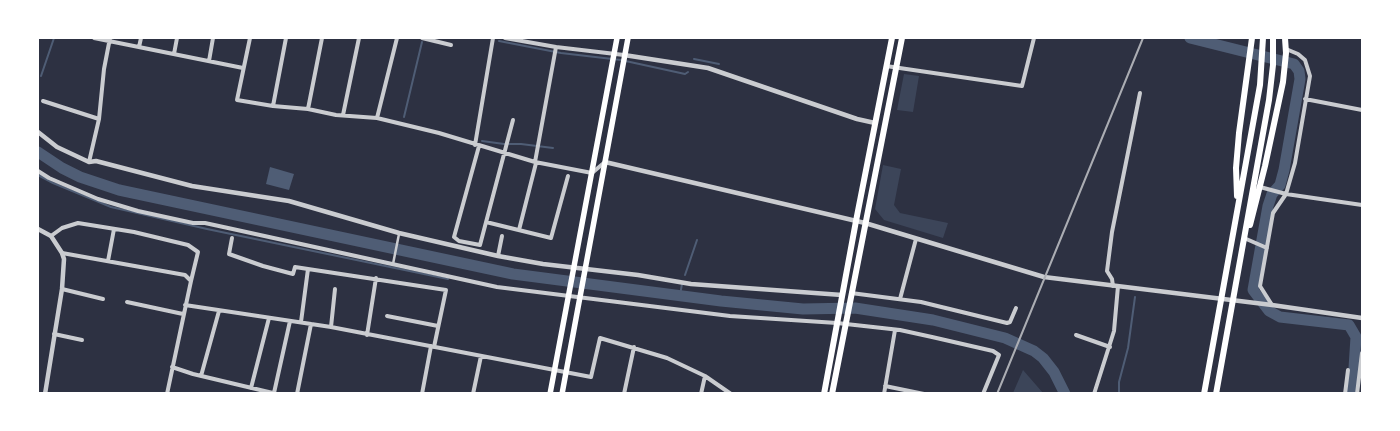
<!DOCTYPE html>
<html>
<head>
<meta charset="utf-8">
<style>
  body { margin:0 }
  #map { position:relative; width:1400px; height:431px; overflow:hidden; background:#2d3142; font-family:"Titillium Web",sans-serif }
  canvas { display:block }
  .frame { position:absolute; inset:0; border:39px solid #fff; pointer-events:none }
</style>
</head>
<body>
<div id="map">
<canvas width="1400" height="431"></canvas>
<div class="frame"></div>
</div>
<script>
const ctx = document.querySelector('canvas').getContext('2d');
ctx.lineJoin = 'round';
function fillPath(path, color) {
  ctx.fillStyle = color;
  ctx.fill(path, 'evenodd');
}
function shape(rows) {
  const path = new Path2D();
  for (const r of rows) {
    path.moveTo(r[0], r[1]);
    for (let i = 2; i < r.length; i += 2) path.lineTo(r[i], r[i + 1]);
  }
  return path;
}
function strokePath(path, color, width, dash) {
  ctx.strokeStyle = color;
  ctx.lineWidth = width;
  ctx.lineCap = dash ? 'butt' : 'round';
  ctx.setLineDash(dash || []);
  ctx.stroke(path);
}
fillPath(shape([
  [904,74,919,76,913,112,897,110],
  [883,165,901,169,894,205,900,213,948,223,943,238,884,220,875,209],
  [1023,370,1043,393,1013,393]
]), '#3c4559');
fillPath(shape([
  [270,167,294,174,289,190,266,184]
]), '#4f5d75');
strokePath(shape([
  [499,41,561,53,621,60,685,74,688,72],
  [694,59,719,64],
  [41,76,54,38],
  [404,117,422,42],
  [482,141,504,144,521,144,553,148],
  [38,175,53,183,111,207,207,229,448,279],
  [685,275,697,240],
  [680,295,682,284],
  [1119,394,1119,382,1128,348,1135,297]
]), '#4f5d75', 2);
strokePath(shape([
  [1190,38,1294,64,1299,71,1300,79,1284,170,1280,185,1272,194,1268,206,1253,290,1269,311,1280,317,1349,325,1356,337,1354,368,1350,394],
  [38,152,62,168,80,177,119,190,513,274,721,301,803,309,855,308,933,320,1005,338,1034,351,1043,358,1054,372,1065,394]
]), '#4f5d75', 11);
strokePath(shape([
  [393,264,399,234]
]), '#caccd0', 2.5);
strokePath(shape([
  [94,38,243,68],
  [250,38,237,100,273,106,308,109,336,115,377,118,439,133,535,162,592,173,605,162],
  [422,38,451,45],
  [505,38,556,47,624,55],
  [139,47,141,38],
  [174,54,177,38],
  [209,61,213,38],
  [886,66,1022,86,1034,38],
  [1305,99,1362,110],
  [43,101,99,119],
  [273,106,286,38],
  [308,109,322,38],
  [343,115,359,38],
  [377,118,397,38],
  [475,145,493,38],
  [479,146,454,237,459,241,480,245,513,120],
  [89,162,99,119,104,69,110,38],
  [535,162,556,47],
  [38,171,49,178,98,199,138,211,193,223,205,223,228,228,497,287,730,316,837,323,900,330,932,337,993,351,999,355,983,394],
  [1260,187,1286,194,1362,205],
  [486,222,551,238,568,176],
  [519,230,536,163],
  [51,236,62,228,78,223,134,232,188,245,198,252,191,281],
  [232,238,229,254,263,266,293,274,295,267,308,269],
  [1244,238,1267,248],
  [62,253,185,275,191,281,167,394],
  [498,256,502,236],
  [108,261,114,229],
  [1113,286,1112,279,1107,271,1112,232,1140,93],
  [62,289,103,299],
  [851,293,921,302,1007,323,1010,322,1016,308],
  [900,299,916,239],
  [127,302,183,314],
  [185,305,331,327,591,377,600,338,667,358,705,376,731,394],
  [1272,305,1260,286,1273,213,1286,194,1295,163,1310,76,1305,60,1298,54,1286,49],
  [387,316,438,326],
  [301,322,308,269,446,290,434,347],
  [331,327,335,289],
  [54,334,82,340],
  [367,335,376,278],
  [1076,335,1110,347],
  [172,367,193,374,277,394],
  [201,376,219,311],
  [885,386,924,394],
  [251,388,269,318],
  [274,393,290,321],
  [297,394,311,324],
  [422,394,431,346],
  [473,394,481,356],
  [624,394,634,347],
  [701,394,705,376],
  [884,394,895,330],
  [1094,394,1114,331,1118,286],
  [1345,394,1348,370],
  [1357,394,1362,353]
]), '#caccd0', 4);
strokePath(shape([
  [624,55,708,68,857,119,875,123],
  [38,132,57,147,89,162,96,161,192,186,289,201,399,233,498,256,543,264,638,275,691,284,842,295],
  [605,162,865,223,1044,277,1272,305,1362,318],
  [38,229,51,236,62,253,64,259,62,289,45,394]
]), '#caccd0', 4.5);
strokePath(shape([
  [550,394,617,38],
  [562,394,628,38]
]), '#fff', 5.5);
strokePath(shape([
  [1237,196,1236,168,1239,133,1252,38],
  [1250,225,1265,166,1283,82,1286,53,1285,38],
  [824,394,856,221,892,38],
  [832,394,902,38],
  [1204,394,1260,85,1263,38],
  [1216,394,1269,100,1273,65,1273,38]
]), '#fff', 6);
strokePath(shape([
  [997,394,1143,38]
]), '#abadb3', 2);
</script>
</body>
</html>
